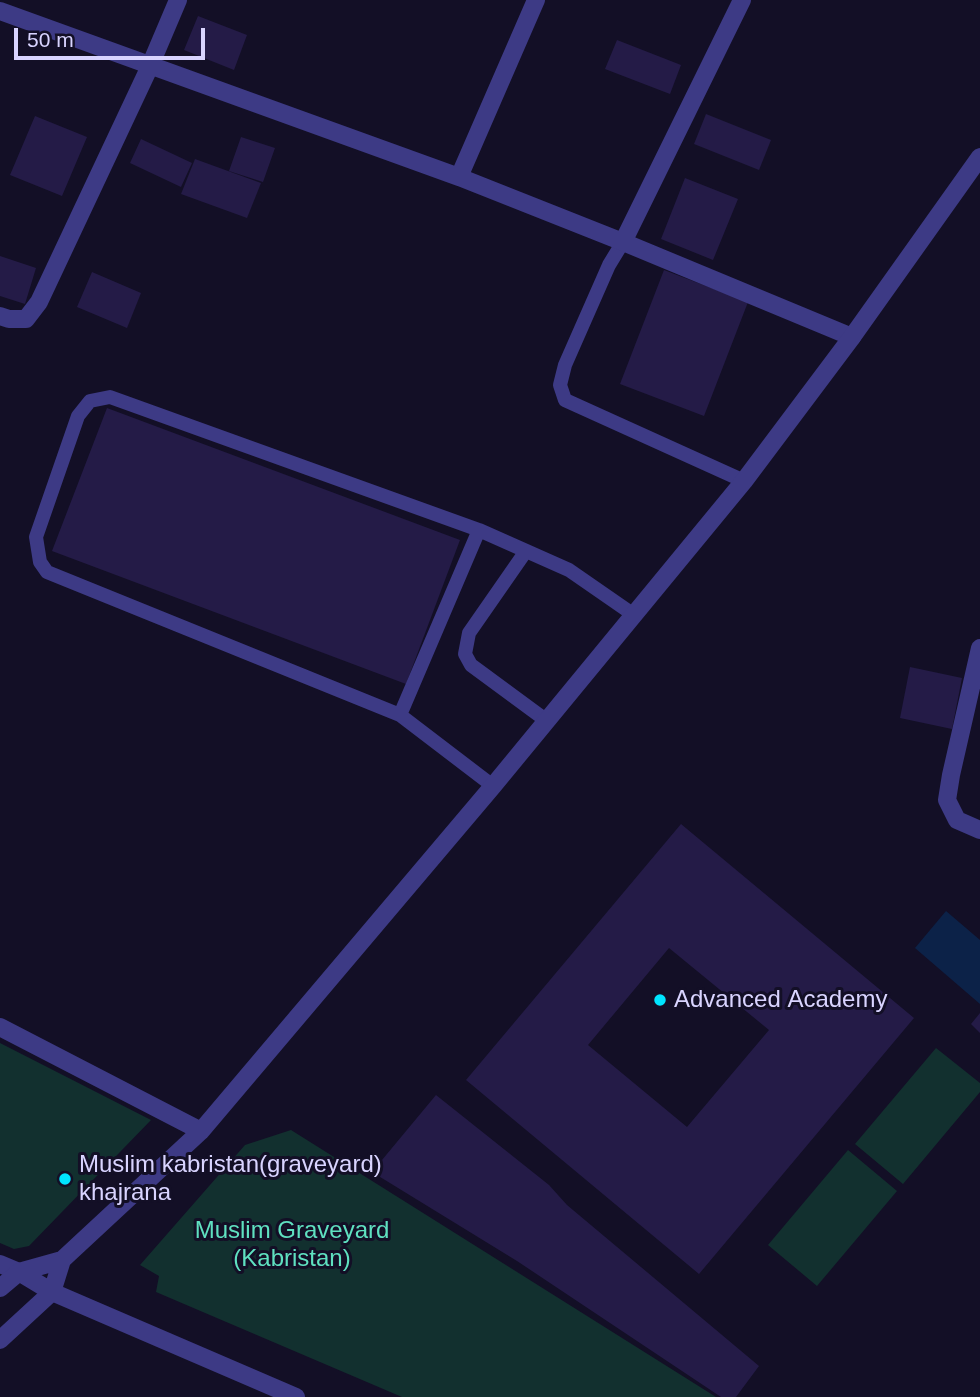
<!DOCTYPE html>
<html>
<head>
<meta charset="utf-8">
<style>
  body { margin:0 }
  #map { position:relative; width:980px; height:1397px; overflow:hidden; background:#130f26; font-family:Helvetica,sans-serif }
  canvas { display:block }
  .scale { position:absolute; left:14px; top:28px; width:191px; height:32px; box-sizing:border-box; border:4px solid #d9d4ff; border-top:0; padding-left:9px; font-size:21px; line-height:24px; white-space:nowrap; color:#d9d4ff; -webkit-text-stroke:5px #130f26; paint-order:stroke }
</style>
</head>
<body>
<div id="map">
<canvas width="980" height="1397"></canvas>
<div class="scale">50 m</div>
</div>
<script>
const ctx = document.querySelector('canvas').getContext('2d');
ctx.lineJoin = 'round';
function fillPath(path, color) {
  ctx.fillStyle = color;
  ctx.fill(path, 'evenodd');
}
function shape(rows) {
  const path = new Path2D();
  for (const r of rows) {
    path.moveTo(r[0], r[1]);
    for (let i = 2; i < r.length; i += 2) path.lineTo(r[i], r[i + 1]);
  }
  return path;
}
function strokePath(path, color, width, dash) {
  ctx.strokeStyle = color;
  ctx.lineWidth = width;
  ctx.lineCap = dash ? 'butt' : 'round';
  ctx.setLineDash(dash || []);
  ctx.stroke(path);
}
function drawText(font, color, halo, rows, align = 'center') {
  ctx.font = font + ' Helvetica,sans-serif';
  ctx.lineWidth = 6;
  ctx.setLineDash([]);
  ctx.textBaseline = 'middle';
  ctx.strokeStyle = halo;
  ctx.fillStyle = color;
  for (const [text, x, y, turn = 0] of rows) {
    ctx.save();
    ctx.translate(x, y);
    ctx.rotate((+turn || 0) * Math.PI / 180);
    ctx.textAlign = isNaN(turn) ? turn : align;
    if (halo) ctx.strokeText(text, 0, 0);
    ctx.fillText(text, 0, 0);
    ctx.restore();
  }
}
fillPath(shape([
  [0,1043,151,1120,29,1246,14,1249,0,1243],
  [936,1048,980,1083,980,1092,903,1184,855,1144],
  [291,1130,716,1397,402,1397,156,1292,159,1276,140,1265,245,1145],
  [848,1150,897,1191,817,1286,768,1245]
]), '#12302f');
fillPath(shape([
  [946,911,980,940,980,1004,915,948]
]), '#0c2248');
fillPath(shape([
  [198,16,247,35,234,70,184,50],
  [617,40,681,65,670,94,605,69],
  [706,114,771,140,759,170,694,144],
  [35,116,87,137,62,196,10,175],
  [241,137,275,148,263,182,229,171],
  [141,139,192,163,181,187,130,163],
  [195,159,261,183,247,218,181,194],
  [685,178,738,199,713,260,661,239],
  [0,256,36,268,25,304,0,296],
  [664,270,748,302,704,416,620,384],
  [92,272,141,293,127,328,77,307],
  [107,408,460,540,406,684,52,551],
  [910,667,962,678,952,729,900,718],
  [681,824,914,1018,699,1274,466,1080],
  [669,948,769,1030,687,1127,588,1045],
  [980,1013,980,1033,971,1024],
  [436,1095,549,1185,567,1205,759,1366,736,1397,721,1397,517,1261,372,1172]
]), '#241b47');
strokePath(shape([
  [623,242,609,265,565,365,560,385,565,400,744,481],
  [479,530,569,570,634,615],
  [526,551,469,633,465,654,471,665,547,721],
  [400,715,479,530,110,397,90,401,78,416,36,537,40,562,47,572,400,715,493,786]
]), '#3d3a85', 14);
strokePath(shape([
  [0,11,459,177,536,0],
  [459,177,623,242,742,0],
  [623,242,852,337],
  [0,316,9,319,26,319,39,302,150,66,178,0],
  [980,648,951,775,947,800,957,820,980,830],
  [0,1264,19,1272]
]), '#3d3a85', 18);
strokePath(shape([
  [0,1027,201,1131],
  [19,1272,52,1292,296,1397],
  [0,1288,19,1272,62,1260,201,1131,493,786,744,481,852,337,980,157],
  [0,1340,52,1292,62,1260]
]), '#3d3a85', 18);
for (const [x, y, r, color] of [
  [660,1000,7,"#00e5ff"],
  [65,1179,7,"#00e5ff"]
]) {
  const dot = new Path2D();
  dot.arc(x, y, r, 0, 2 * Math.PI);
  ctx.fillStyle = color;
  ctx.fill(dot);
  strokePath(dot, '#130f26', 2.5);
}
drawText('24px', '#d9d4ff', '#130f26', [
  ["Advanced Academy",674,1000],
  ["Muslim kabristan(graveyard)",79,1165],
  ["khajrana",79,1193]
], 'left');
drawText('24px', '#5fe0c0', '#130f26', [
  ["Muslim Graveyard",292,1231],
  ["(Kabristan)",292,1259]
]);
</script>
</body>
</html>
